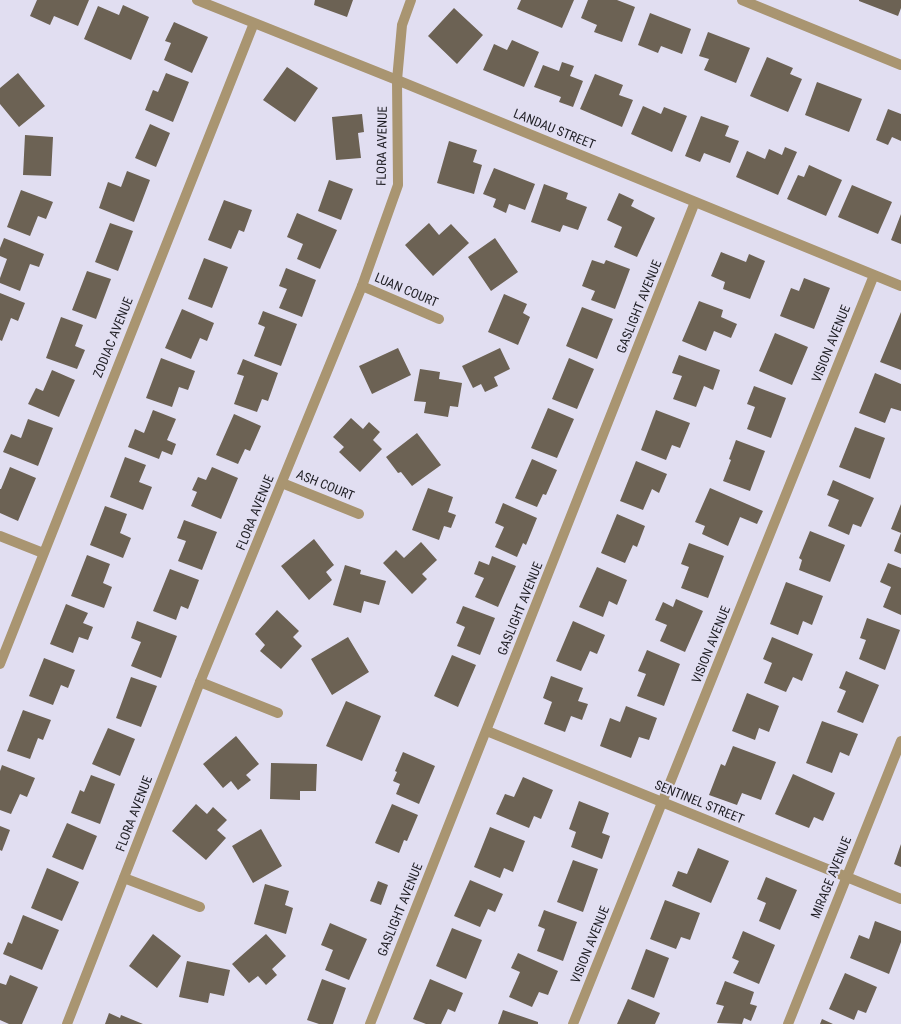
<!DOCTYPE html>
<html>
<head>
<meta charset="utf-8">
<style>
  body { margin:0 }
  canvas { display:block; background:#e1def1 }
</style>
</head>
<body>
<canvas width="901" height="1024"></canvas>
<script>
const ctx = document.querySelector('canvas').getContext('2d');
ctx.lineJoin = 'round';
function fillPath(path, color) {
  ctx.fillStyle = color;
  ctx.fill(path, 'evenodd');
}
function shape(rows) {
  const path = new Path2D();
  for (const r of rows) {
    path.moveTo(r[0], r[1]);
    for (let i = 2; i < r.length; i += 2) path.lineTo(r[i], r[i + 1]);
  }
  return path;
}
function strokePath(path, color, width, dash) {
  ctx.strokeStyle = color;
  ctx.lineWidth = width;
  ctx.lineCap = dash ? 'butt' : 'round';
  ctx.setLineDash(dash || []);
  ctx.stroke(path);
}
function drawText(font, color, halo, rows, align = 'center') {
  ctx.font = font + ' "Roboto Condensed",sans-serif';
  ctx.lineWidth = 4;
  ctx.setLineDash([]);
  ctx.textBaseline = 'middle';
  ctx.strokeStyle = halo;
  ctx.fillStyle = color;
  for (const [text, x, y, turn = 0] of rows) {
    ctx.save();
    ctx.translate(x, y);
    ctx.rotate((+turn || 0) * Math.PI / 180);
    ctx.textAlign = isNaN(turn) ? turn : align;
    if (halo) ctx.strokeText(text, 0, 0);
    ctx.fillText(text, 0, 0);
    ctx.restore();
  }
}
fillPath(shape([
  [37,0,89,0,78,26,54,16,50,25,30,16],
  [315,0,353,0,347,17,314,5],
  [521,0,574,0,562,28,517,9],
  [588,0,617,0,635,7,622,42,594,32,597,25,581,18],
  [859,0,901,0,901,8,898,16,859,1],
  [123,5,149,17,131,60,84,39,98,6,119,15],
  [454,8,483,35,457,64,428,36],
  [650,13,691,29,682,54,661,46,658,53,638,45],
  [174,22,208,37,192,73,164,60,171,43,165,41],
  [708,32,750,48,736,83,704,70,709,59,699,56],
  [512,40,539,52,524,87,483,70,494,44,507,50],
  [767,57,793,68,790,74,802,79,788,112,750,96],
  [562,62,574,66,570,76,583,81,573,107,559,102,561,97,534,87,543,65,559,71],
  [287,67,318,88,295,122,263,100],
  [18,73,45,106,19,127,0,104,0,88],
  [166,73,189,82,173,122,145,110,153,90,158,92],
  [595,74,623,85,619,95,633,100,622,127,580,109],
  [817,82,862,99,849,132,805,115],
  [643,106,661,114,664,107,687,116,672,152,631,134],
  [888,109,901,114,901,141,892,137,888,145,876,140],
  [362,114,364,132,358,133,361,158,336,160,332,117],
  [701,116,729,126,725,136,739,141,730,163,704,153,700,162,685,156],
  [150,124,170,133,156,167,135,158],
  [25,135,53,137,51,176,23,175],
  [449,141,477,150,473,162,482,165,474,194,437,183],
  [785,147,797,152,778,195,736,177,747,151,765,159,769,149,782,155],
  [809,165,842,180,826,216,787,199,798,175,804,177],
  [494,168,535,184,525,210,509,204,506,213,493,207,496,199,483,194],
  [127,171,150,180,134,222,99,208,108,182,121,187],
  [329,180,353,189,341,220,318,211],
  [544,184,568,193,566,199,587,207,578,230,563,225,560,232,531,222],
  [852,185,892,202,878,234,838,217],
  [21,190,53,202,46,219,38,216,30,236,7,227],
  [619,193,634,200,631,206,655,218,637,257,614,247,622,227,607,220],
  [224,200,252,210,244,232,239,230,231,249,208,240],
  [297,213,337,230,320,269,297,259,303,244,287,237],
  [901,214,901,244,891,240],
  [110,223,133,231,118,271,95,262],
  [429,223,439,235,451,224,469,243,433,276,405,245],
  [4,238,44,254,39,267,30,264,20,291,0,283,0,278,7,259,0,256,0,248],
  [495,238,518,272,491,291,468,257],
  [721,252,746,262,749,254,765,261,750,299,723,289,725,282,711,276],
  [204,258,228,267,212,308,188,299],
  [592,260,604,264,606,260,630,269,615,309,591,300,595,291,582,286],
  [286,268,316,280,302,317,279,308,287,289,279,286],
  [87,271,111,279,96,319,72,310],
  [804,278,830,288,814,329,780,316,791,288,799,291],
  [0,293,25,303,18,321,11,318,2,341,0,340],
  [504,294,527,304,523,313,530,317,518,345,488,332],
  [699,301,723,310,721,317,737,324,731,338,714,331,706,351,682,341],
  [582,307,613,319,597,359,566,346],
  [182,309,214,323,207,341,200,338,191,359,165,348],
  [263,311,297,324,281,366,254,356,265,327,258,324],
  [901,312,901,370,880,362],
  [61,317,83,325,75,346,85,350,77,369,46,358],
  [775,333,808,347,792,385,759,371],
  [398,348,411,375,372,394,359,366],
  [500,348,510,369,494,377,498,386,485,392,481,384,473,388,462,366],
  [679,355,720,370,713,390,704,386,696,407,673,399,682,376,672,373],
  [161,358,195,371,188,390,179,387,172,407,146,398],
  [569,358,594,369,577,409,552,399],
  [243,359,278,373,268,401,262,399,257,412,234,404,244,376,237,374],
  [420,369,440,372,439,379,462,383,458,407,450,406,448,417,424,413,426,402,414,401],
  [52,370,75,380,59,417,28,404,36,388,43,391],
  [875,373,901,384,901,411,891,408,885,423,859,413],
  [754,386,786,398,771,438,747,429,755,407,747,404],
  [548,408,574,419,557,458,531,448],
  [153,410,176,419,167,440,176,444,172,455,162,451,159,459,128,447,135,429,144,433],
  [656,410,690,423,680,448,672,445,666,460,641,450],
  [234,414,261,426,250,451,245,449,238,464,216,455],
  [351,418,363,429,369,422,380,432,373,440,382,449,360,472,339,452,344,447,333,437],
  [28,419,53,428,38,466,3,452,11,434,21,438],
  [855,427,885,438,870,479,839,467],
  [417,433,441,465,412,486,401,472,398,473,386,457],
  [736,440,765,451,750,491,723,481,731,460,729,459],
  [125,457,146,465,139,482,152,487,143,510,110,497],
  [532,459,557,470,546,495,543,494,537,507,515,498],
  [636,461,667,474,659,493,652,489,643,510,620,501],
  [10,467,36,478,18,521,0,513,0,489,1,489],
  [212,467,238,478,221,519,191,506,197,492,192,490,198,477,206,480],
  [833,480,874,498,861,527,853,524,849,535,828,526,839,500,827,495],
  [428,488,453,497,448,512,456,515,451,528,444,526,439,540,412,530],
  [710,488,763,511,757,524,740,517,728,546,702,534,705,526,695,522],
  [503,503,537,518,526,545,523,543,517,557,495,547,504,527,495,523],
  [901,504,901,533,891,529],
  [105,506,127,514,120,533,131,538,123,558,90,545],
  [617,514,645,526,637,547,633,545,625,563,601,553],
  [184,520,217,532,202,570,178,561,186,541,177,538],
  [810,531,845,545,830,582,799,570,802,560,799,558],
  [901,533,901,554,894,551],
  [314,539,334,565,326,572,332,580,309,600,281,566],
  [421,542,437,560,422,574,427,579,412,594,383,563,396,550,404,558],
  [689,543,724,556,708,598,681,588,689,567,681,564],
  [87,555,110,564,103,583,112,587,104,608,71,596],
  [492,556,516,566,498,607,475,597,484,578,474,574,479,561,489,565],
  [888,563,901,568,901,615,883,607,891,587,880,582],
  [345,565,361,570,360,574,386,581,379,605,364,601,361,613,333,605],
  [597,567,627,580,617,605,609,601,603,617,579,607],
  [170,569,199,580,188,609,181,606,176,620,153,611],
  [786,582,823,596,812,625,803,621,798,635,770,624],
  [676,599,703,611,685,652,660,641,667,625,655,620,663,602,673,607],
  [66,604,88,613,83,623,93,627,88,640,79,637,73,653,50,644],
  [463,606,495,618,480,655,457,646,465,627,456,623],
  [277,610,299,631,293,637,302,646,281,669,260,651,265,645,255,634],
  [867,618,900,630,885,670,859,659,866,640,860,638],
  [137,621,177,636,161,678,131,666,141,642,131,638],
  [573,621,605,635,597,654,590,651,581,671,556,661],
  [348,637,369,672,332,695,311,659],
  [772,637,813,654,802,681,793,677,786,692,764,683,772,663,763,659],
  [647,650,680,664,664,706,637,696,646,674,638,671],
  [452,655,476,665,458,707,434,696],
  [44,658,75,670,68,688,61,685,53,705,29,696],
  [846,671,879,685,863,723,837,712,846,691,839,688],
  [551,676,583,688,578,701,588,704,582,720,571,716,565,732,544,724,552,702,543,698],
  [131,677,157,686,141,727,116,718],
  [747,693,779,706,769,732,759,728,755,740,732,731],
  [346,701,381,716,362,761,326,746],
  [626,706,657,718,649,740,639,737,631,758,600,746,610,718,620,722],
  [23,710,51,720,43,740,38,738,30,759,7,751],
  [822,721,858,734,849,756,840,752,832,773,806,763],
  [108,728,135,739,120,776,92,764],
  [236,736,259,764,246,775,251,780,238,790,231,781,223,788,203,764],
  [733,746,776,762,761,800,742,793,737,805,709,795,721,764,725,766],
  [403,752,435,766,419,804,396,794,400,784,393,781,397,772,395,771],
  [271,763,317,764,316,791,300,791,300,800,270,799],
  [2,765,35,778,27,797,20,794,11,814,0,810,0,771],
  [793,774,835,793,823,821,814,817,809,828,775,814],
  [91,775,115,784,100,824,71,813,80,790,84,792],
  [523,777,553,790,541,819,534,816,529,828,496,814,505,794,514,797],
  [579,801,609,813,602,833,610,836,602,859,571,847,576,832,569,829],
  [196,804,207,814,213,807,227,820,217,830,226,838,206,860,172,831],
  [392,804,418,815,407,841,404,840,399,853,375,843],
  [67,823,97,836,83,870,52,857],
  [0,826,10,830,2,851,0,850],
  [490,827,525,841,513,872,504,868,500,878,474,867],
  [261,829,282,866,253,883,232,846],
  [901,844,901,867,894,864],
  [698,848,729,861,711,903,672,886,678,871,687,874],
  [573,860,598,869,583,912,557,902],
  [47,868,79,882,62,921,31,908],
  [766,877,797,890,780,930,759,921,766,903,757,899],
  [470,880,503,894,495,912,488,909,480,927,454,916],
  [378,881,388,885,381,905,370,901],
  [265,884,289,891,285,905,293,908,286,934,254,924],
  [665,900,700,913,690,940,681,937,676,949,650,939],
  [544,910,577,922,563,961,537,951,545,929,538,926],
  [23,915,59,930,42,970,3,954,8,942,12,944],
  [875,921,901,931,901,942,889,974,850,958,859,935,869,939],
  [330,923,367,939,349,980,325,970,333,950,321,945],
  [452,928,482,940,466,979,436,966],
  [743,931,775,945,759,984,733,973,739,961,732,958],
  [153,934,181,956,157,988,129,966],
  [266,934,286,956,272,969,277,975,266,985,258,976,249,983,232,964],
  [646,949,669,958,654,998,631,989],
  [518,953,558,971,548,995,539,992,532,1007,509,997,520,972,511,968],
  [187,961,230,970,224,996,210,993,208,1003,179,997],
  [845,973,877,987,866,1013,858,1010,854,1020,829,1009],
  [10,975,38,987,22,1024,9,1024,0,1020,0,983,6,985],
  [322,979,346,988,333,1024,319,1024,307,1020],
  [430,979,463,993,455,1012,448,1009,441,1024,426,1024,413,1019],
  [725,981,754,992,750,1004,757,1006,751,1021,744,1018,742,1024,717,1023,724,1006,716,1004],
  [628,999,660,1013,655,1024,617,1024],
  [503,1010,538,1022,538,1024,498,1024],
  [109,1013,120,1018,121,1015,143,1024,105,1024],
  [822,1019,833,1024,820,1024]
]), '#6c6254');
strokePath(shape([
  [197,0,397,80,901,286],
  [742,0,901,65],
  [362,286,439,319],
  [282,483,359,514],
  [0,536,43,553],
  [0,664,254,23],
  [200,682,278,713],
  [487,731,901,899],
  [124,878,200,907],
  [370,1024,695,202],
  [573,1024,874,275],
  [788,1024,901,741]
]), '#a99571', 10);
strokePath(shape([
  [67,1024,200,682,362,286,398,185,397,80,402,25,411,0]
]), '#a99571', 10);
drawText('13px', '#1f1e24', '#e1def1', [
  ["LANDAU STREET",554,130,22],
  ["FLORA AVENUE",383,146,-89],
  ["LUAN COURT",406,291,23],
  ["GASLIGHT AVENUE",640,307,-68],
  ["ZODIAC AVENUE",114,338,-68],
  ["VISION AVENUE",832,344,-68],
  ["ASH COURT",325,486,22],
  ["FLORA AVENUE",256,513,-68],
  ["GASLIGHT AVENUE",521,609,-68],
  ["VISION AVENUE",712,645,-68],
  ["SENTINEL STREET",699,803,22],
  ["FLORA AVENUE",135,814,-69],
  ["MIRAGE AVENUE",832,878,-68],
  ["GASLIGHT AVENUE",401,910,-68],
  ["VISION AVENUE",591,945,-68]
]);
</script>
</body>
</html>
